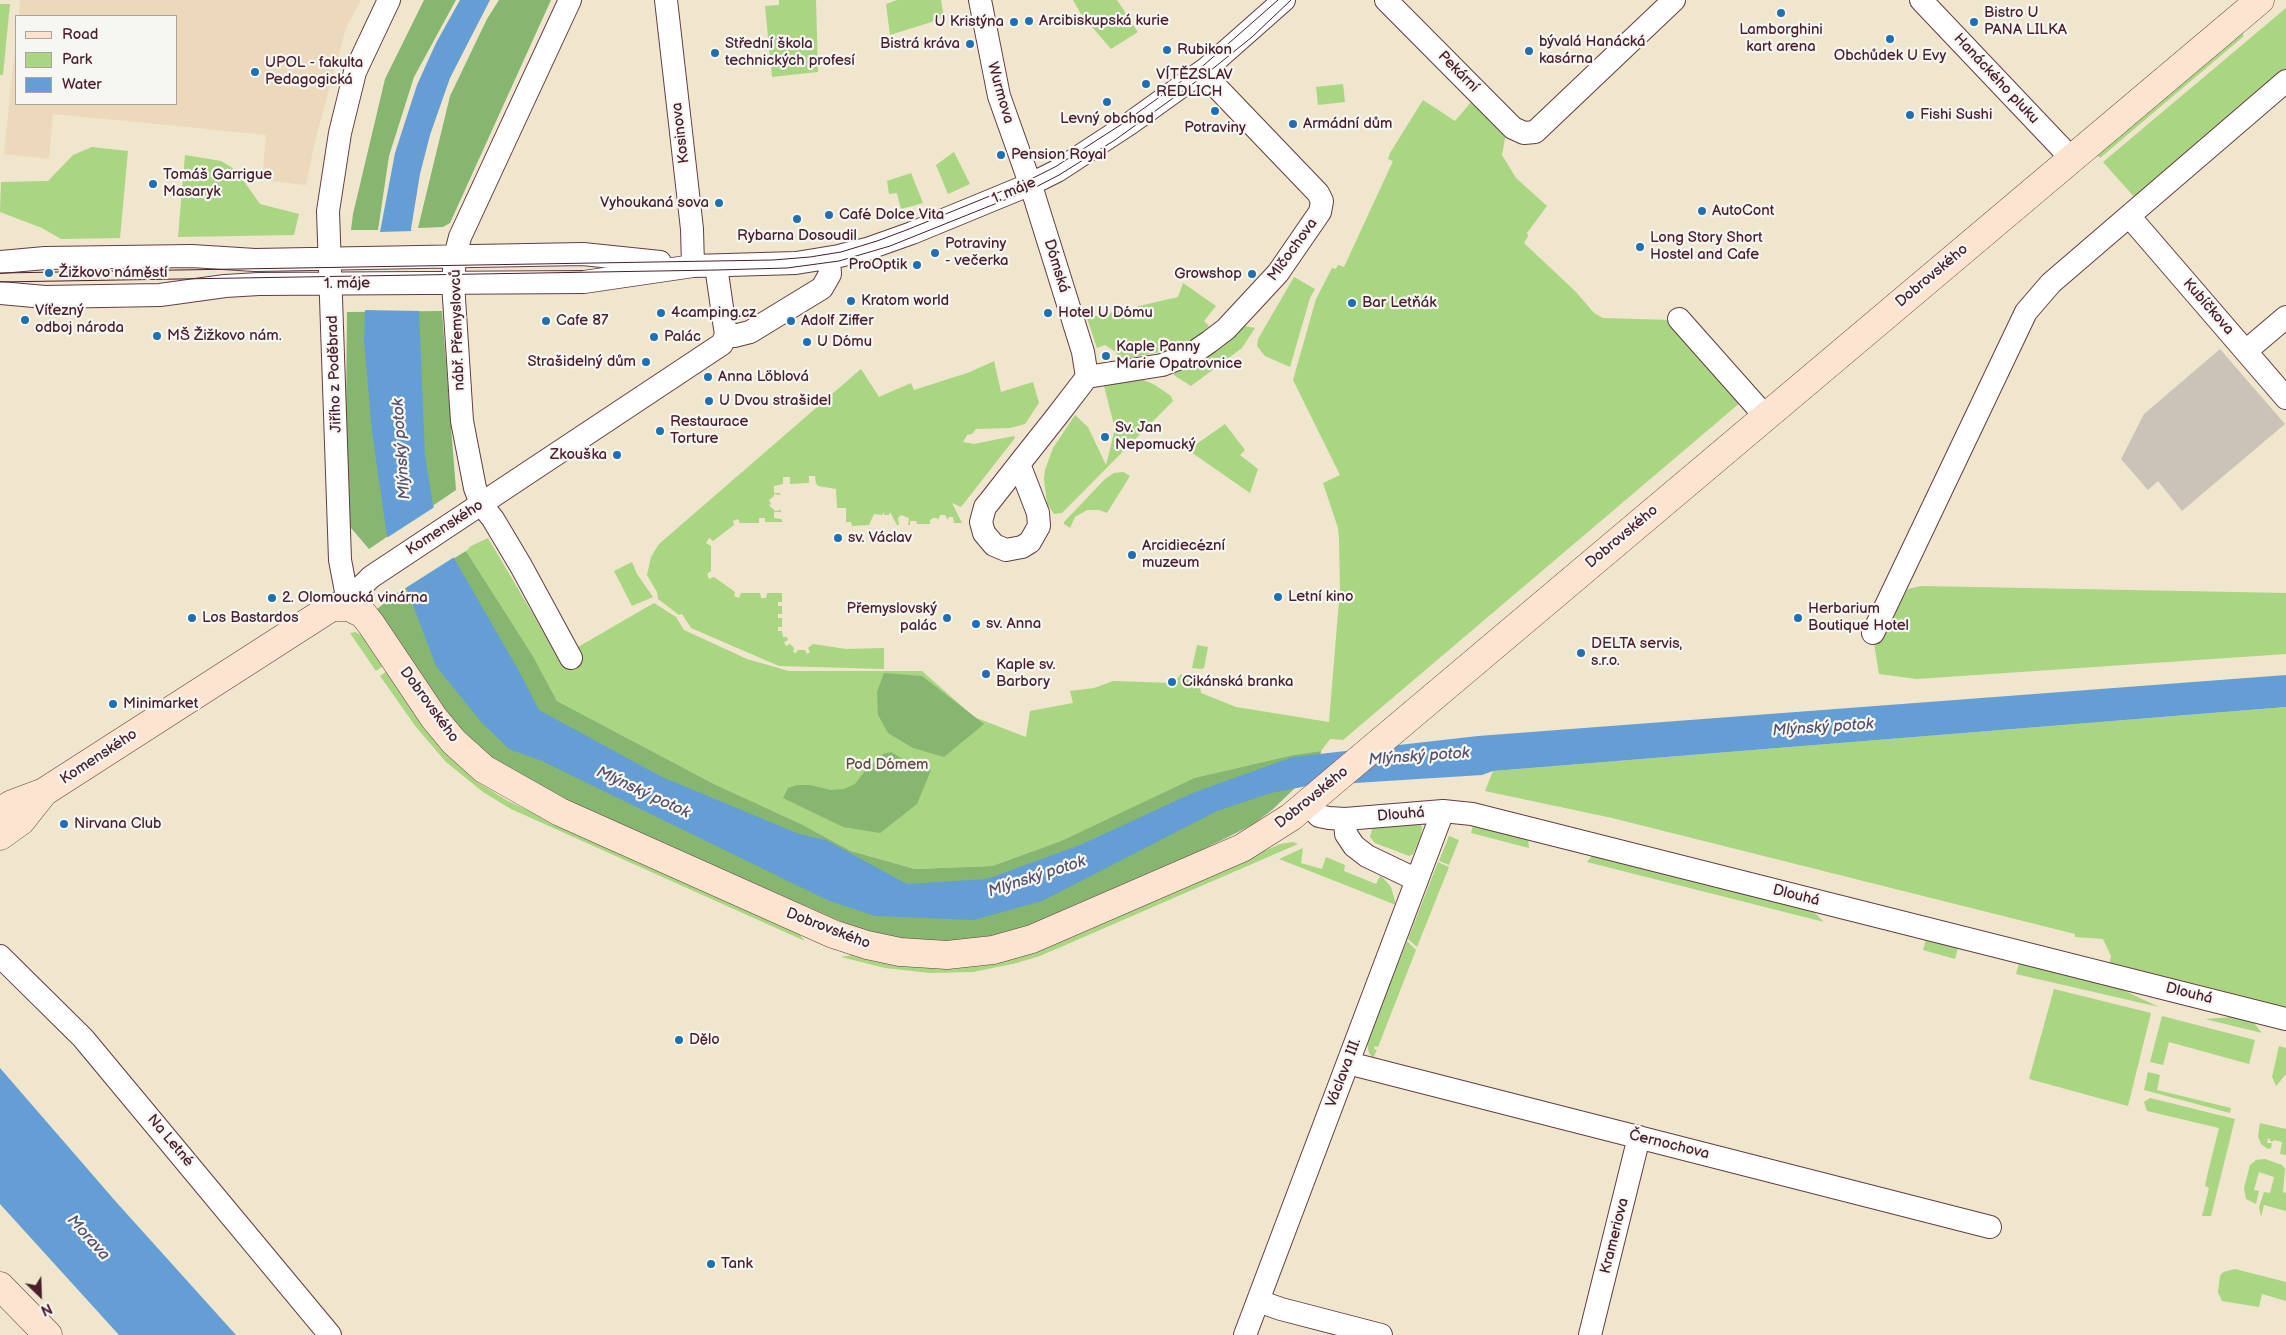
<!DOCTYPE html>
<html>
<head>
<meta charset="utf-8">
<style>
  body { margin:0 }
  #map { position:relative; width:2286px; height:1335px; overflow:hidden; background:#efe6cd; font-family:"Balsamiq Sans",sans-serif }
  canvas { display:block }
  .legend { position:absolute; left:15px; top:15px; width:162px; height:90px; box-sizing:border-box; background:#f6f6f2; border:1px solid #b1a0a2; margin:0; padding:6px 9px; list-style:none; font-size:15px; color:#4a1f2b }
  .legend li { display:flex; align-items:center; gap:10px; height:25px }
  .legend b { width:25px; border:1px solid #b1a0a2 }
  .north { position:absolute; left:15px; top:1270px; width:50px; height:50px; -webkit-text-stroke:4px #f6f6f2; paint-order:stroke; rotate:156deg; font-size:14px; font-weight:700; line-height:20px; text-align:center; color:#4a1f2b }
  .north::after { content:''; display:block; margin:auto; width:18px; height:22px; background:#4a1f2b; clip-path:polygon(50% 0,100% 100%,50% 72%,0 100%) }
</style>
</head>
<body>
<div id="map">
<canvas width="2286" height="1335"></canvas>
<ul class="legend">
<li><b style="height:6px;background:#fde4d0"></b>Road</li>
<li><b style="height:14px;background:#aad582"></b>Park</li>
<li><b style="height:14px;background:#659ed4"></b>Water</li>
</ul>
<div class="north">N</div>
</div>
<script>
const ctx = document.querySelector('canvas').getContext('2d');
ctx.lineJoin = 'round';
function fillPath(path, color) {
  ctx.fillStyle = color;
  ctx.fill(path, 'evenodd');
}
function shape(rows) {
  const path = new Path2D();
  for (const r of rows) {
    path.moveTo(r[0], r[1]);
    for (let i = 2; i < r.length; i += 2) path.lineTo(r[i], r[i + 1]);
  }
  return path;
}
function strokePath(path, color, width, dash) {
  ctx.strokeStyle = color;
  ctx.lineWidth = width;
  ctx.lineCap = dash ? 'butt' : 'round';
  ctx.setLineDash(dash || []);
  ctx.stroke(path);
}
function drawText(font, color, halo, rows, align = 'center') {
  ctx.font = font + ' "Balsamiq Sans",sans-serif';
  ctx.lineWidth = 4.5;
  ctx.setLineDash([]);
  ctx.textBaseline = 'middle';
  ctx.strokeStyle = halo;
  ctx.fillStyle = color;
  for (const [text, x, y, turn = 0] of rows) {
    ctx.save();
    ctx.translate(x, y);
    ctx.rotate((+turn || 0) * Math.PI / 180);
    ctx.textAlign = isNaN(turn) ? turn : align;
    if (halo) ctx.strokeText(text, 0, 0);
    ctx.fillText(text, 0, 0);
    ctx.restore();
  }
}
fillPath(shape([
  [20,0,361,0,346,28,315,141,306,185,262,180,266,135,137,122,53,114,49,159,4,154,16,40,16,104,176,104,176,16,19,16]
]), '#ecd8ba');
fillPath(shape([
  [2220,349,2285,424,2182,511,2158,481,2148,490,2121,459,2144,414]
]), '#cbc3b8');
fillPath(shape([
  [779,0,816,0,818,72,772,77,765,6,779,5],
  [897,0,941,0,944,18,890,35,886,4],
  [1073,0,1117,0,1138,32,1111,49,1081,14],
  [0,4,10,4,3,75,0,75],
  [2286,8,2286,71,2136,199,2103,162],
  [2241,32,2244,36,2100,158,2096,154],
  [1343,84,1345,102,1318,105,1316,87],
  [1423,100,1455,121,1472,101,1506,133,1502,155,1516,178,1547,206,1527,233,1528,236,1524,243,1576,292,1594,313,1603,318,1671,320,1741,402,1343,740,1330,739,1321,751,1293,755,1194,778,1061,841,992,866,915,869,851,851,801,824,714,784,557,701,533,656,466,551,471,546,488,538,559,658,654,603,676,617,684,630,747,659,789,671,922,671,974,717,1026,737,1030,711,1073,703,1070,691,1094,688,1113,681,1174,683,1181,674,1200,687,1201,693,1236,707,1329,722,1340,589,1339,539,1338,528,1323,483,1340,475,1293,380,1316,299,1332,268,1336,269,1338,265,1344,267,1393,161,1388,159,1390,153],
  [92,147,128,151,120,238,61,239,42,228,0,212,1,182,48,181,73,155],
  [954,152,970,184,948,194,936,165],
  [185,155,221,161,236,170,260,204,299,214,294,235,178,237],
  [911,173,923,203,901,209,897,193,889,194,887,181],
  [1294,277,1315,289,1310,298,1290,367,1265,356,1257,346,1258,339],
  [1183,283,1216,306,1204,321,1209,326,1191,346,1118,360,1116,352,1105,345,1097,348,1087,318,1178,297],
  [1240,325,1255,328,1242,348,1191,386,1175,376,1170,368],
  [994,361,1001,392,1033,382,1039,403,1025,424,1010,428,976,429,972,434,967,435,963,442,974,444,1014,436,1015,438,961,507,952,503,962,523,954,523,953,517,949,517,948,520,945,515,940,515,938,520,937,518,933,518,930,520,930,524,917,524,916,521,910,521,910,525,908,525,909,518,901,515,898,518,899,525,897,525,890,512,889,515,884,515,884,512,882,515,874,514,869,525,852,526,851,522,846,522,846,508,837,508,836,489,818,486,816,483,815,476,809,476,809,483,790,484,790,477,783,477,783,484,774,486,774,493,780,493,780,495,774,494,774,496,769,500,771,504,769,505,775,511,781,510,781,512,774,512,774,518,781,519,783,522,765,522,765,518,759,518,759,523,740,523,738,519,733,521,734,525,713,541,709,538,706,543,711,546,711,571,707,574,709,579,714,577,735,592,734,596,739,598,741,593,760,593,761,598,766,598,767,593,782,593,782,602,778,602,778,606,782,606,782,614,778,614,778,618,782,618,782,627,778,627,778,631,782,631,783,637,787,637,788,640,784,642,786,646,790,644,794,648,793,652,796,653,798,650,805,650,807,654,810,652,808,648,813,644,846,649,884,648,884,669,779,666,691,628,682,614,679,615,658,599,657,592,647,575,651,557,659,544,861,369,879,397,911,383,914,390,970,372],
  [1121,378,1139,378,1155,385,1171,396,1173,401,1062,513,1054,514,1047,504,1044,479,1045,470,1053,448,1075,415,1088,427,1106,465,1115,429,1104,386],
  [1225,424,1245,450,1240,455,1258,469,1250,493,1188,450],
  [1123,472,1130,476,1107,513,1099,510,1087,510,1075,517,1070,528,1064,524,1064,522,1105,479,1114,473],
  [632,562,637,574,653,597,632,606,614,571],
  [1921,586,2286,593,2286,654,1917,679,1879,674,1874,643,1908,589],
  [355,632,362,635,383,666,376,671,350,633],
  [1197,645,1208,647,1204,668,1201,669,1192,668],
  [387,671,447,754,476,781,508,801,555,823,799,934,805,941,511,809,483,792,446,762,416,727,380,676],
  [2286,707,2286,1009,2109,965,2111,956,2103,939,2075,937,2075,934,1612,818,1485,791,1493,771],
  [1420,824,1422,827,1421,836,1413,854,1409,856,1375,843,1370,837,1372,829,1375,827],
  [1473,825,1528,839,1529,848,1471,833],
  [1449,836,1459,840,1449,865,1439,861],
  [1293,842,1298,844,1040,956,1017,963,973,972,930,973,885,968,841,957,852,955,893,964,1039,950,1280,844],
  [1303,848,1301,863,1322,869,1326,857,1345,865,1344,871,1376,884,1380,876,1383,878,1391,887,1396,905,1279,859],
  [1592,856,1814,912,1824,922,1587,862],
  [1438,862,1449,867,1417,947,1408,939],
  [1926,939,1958,948,1955,959,1923,950],
  [1407,941,1416,950,1378,1047,1375,1046,1374,1049,1377,1050,1373,1058,1369,1053,1367,1042],
  [2019,963,2121,989,2159,1007,2016,974],
  [2054,989,2151,1013,2128,1106,2029,1079],
  [2162,1016,2255,1040,2249,1064,2169,1042,2163,1065,2150,1062],
  [2233,1017,2254,1023,2262,1033,2205,1019],
  [2279,1046,2286,1048,2286,1074,2276,1086,2272,1077],
  [2148,1072,2160,1075,2157,1090,2231,1108,2230,1113,2144,1090],
  [2150,1098,2235,1119,2211,1216,2202,1216,2209,1188,2205,1186,2207,1176,2219,1128,2147,1111,2144,1102],
  [2260,1123,2286,1129,2286,1155,2280,1154,2282,1142,2274,1140,2272,1142,2268,1138,2267,1143,2272,1143,2271,1148,2268,1149,2261,1144,2258,1136],
  [2265,1159,2282,1165,2285,1169,2283,1192,2286,1193,2286,1211,2264,1205,2261,1217,2259,1207,2264,1192,2270,1193,2274,1177,2259,1172,2254,1190,2259,1191,2256,1204,2246,1199,2244,1188,2250,1165,2256,1160],
  [2235,1269,2286,1282,2286,1301,2262,1294,2259,1307,2222,1301,2218,1292,2220,1276,2223,1272]
]), '#aad582');
fillPath(shape([
  [424,0,456,0,414,77,389,156,378,230,351,230,353,214,385,79],
  [499,0,551,0,450,223,443,227,418,228,450,96,487,19],
  [442,311,456,490,369,549,345,521,347,312],
  [466,551,533,656,557,701,714,784,801,824,851,851,915,869,992,866,1061,841,1194,778,1293,755,1321,751,1319,765,1272,810,1252,825,1094,904,1027,932,961,945,879,938,545,792,500,766,439,709,377,609,397,593],
  [884,673,922,676,984,724,944,757,913,748,888,733,878,715,877,692],
  [891,752,906,761,931,770,917,804,880,833,843,827,783,798,788,788,797,785,810,785,831,790,844,789,855,784,865,771,883,754]
]), '#87b670');
fillPath(shape([
  [460,0,490,0,450,78,430,135,420,174,411,229,419,311,425,456,433,505,454,558,520,673,539,710,662,777,799,834,826,840,907,884,987,879,1080,845,1195,792,1293,757,1478,736,2286,675,2286,707,1493,771,1482,775,1307,786,1271,793,1217,811,1042,901,974,920,875,916,827,900,542,761,509,749,482,723,436,666,387,536,372,432,364,340,365,311,395,153,417,85,436,43],
  [0,1068,117,1203,236,1335,119,1335,0,1204]
]), '#659ed4');
fillPath(shape([
  [414,231,421,311,362,310,378,232],
  [436,506,456,556,404,589,385,539]
]), '#efe6cd');
const street = shape([
  [570,0,460,237,455,257,453,283,462,421,475,488,481,504,493,519,521,566,571,658],
  [666,0,692,229,693,266],
  [980,0,999,96,1032,189,1083,352,1087,377],
  [1386,0,1513,128,1524,133,1535,132,1674,0],
  [1921,0,2071,158],
  [2129,216,2286,398],
  [0,262,45,258,192,256,255,260,583,254,660,262],
  [0,293,45,297,160,295,225,286,259,284,584,282,693,266,796,263,839,256,867,249,912,233,1031,184,1057,171,1129,124,1207,68,1284,0],
  [1679,319,1766,417],
  [726,335,734,336,750,332,822,288,830,274,829,258],
  [2246,351,2286,317],
  [1019,464,1038,513,1039,526,1030,542,1022,547,1006,550,994,545,984,533,981,522,985,507,990,501,1019,464,1057,416,1087,377,1162,365,1193,353,1209,342,1226,329,1278,273,1320,212,1322,201,1318,193,1202,72],
  [349,607,340,560,328,211,340,133,355,72,389,0],
  [349,607,361,587,371,577,722,344,726,335,716,266],
  [1873,633,2026,312,2051,283,2286,81],
  [1307,804,1319,816,1329,818,1345,819,1443,811,1472,814,2286,1019],
  [1345,819,1346,834,1354,846,1367,856,1417,880],
  [0,956,83,1038,330,1335],
  [1348,1063,1990,1227],
  [1258,1301,1281,1309,1381,1335],
  [1245,1335,1443,811],
  [1590,1335,1639,1137]
]);
const secondary = shape([
  [0,811,12,804,44,792,324,612,332,607,349,607,363,614,371,624,434,718,454,742,484,769,560,812,833,934,867,945,900,952,947,955,993,950,1032,939,1242,848,1291,817,2260,0],
  [0,836,21,821,44,792],
  [0,1286,48,1335]
]);
strokePath(street, '#633d43', 24);
strokePath(secondary, '#633d43', 29);
strokePath(street, '#fff', 22);
strokePath(secondary, '#fde4d0', 28);
strokePath(shape([
  [0,273,773,260,810,257,841,252,877,241,909,229,1029,180,1055,167,1122,124,1204,65,1278,0],
  [0,282,717,270,787,268,839,261,890,246,1032,189,1059,175,1115,140,1205,75,1252,37,1291,0]
]), '#4a1f2b', 1);
for (const [x, y, r, color] of [
  [1781,13,5,"#1f6fb2"],
  [1029,21,5,"#1f6fb2"],
  [1014,22,5,"#1f6fb2"],
  [1974,22,5,"#1f6fb2"],
  [1890,39,5,"#1f6fb2"],
  [970,44,5,"#1f6fb2"],
  [1167,50,5,"#1f6fb2"],
  [1529,51,5,"#1f6fb2"],
  [715,53,5,"#1f6fb2"],
  [255,72,5,"#1f6fb2"],
  [1146,84,5,"#1f6fb2"],
  [1107,102,5,"#1f6fb2"],
  [1215,111,5,"#1f6fb2"],
  [1910,115,5,"#1f6fb2"],
  [1293,124,5,"#1f6fb2"],
  [1001,155,5,"#1f6fb2"],
  [153,184,5,"#1f6fb2"],
  [719,203,5,"#1f6fb2"],
  [1702,211,5,"#1f6fb2"],
  [829,215,5,"#1f6fb2"],
  [797,219,5,"#1f6fb2"],
  [1640,247,5,"#1f6fb2"],
  [935,253,5,"#1f6fb2"],
  [917,265,5,"#1f6fb2"],
  [49,273,5,"#1f6fb2"],
  [1252,274,5,"#1f6fb2"],
  [851,301,5,"#1f6fb2"],
  [1352,303,5,"#1f6fb2"],
  [661,313,5,"#1f6fb2"],
  [1048,313,5,"#1f6fb2"],
  [25,320,5,"#1f6fb2"],
  [546,321,5,"#1f6fb2"],
  [791,321,5,"#1f6fb2"],
  [157,336,5,"#1f6fb2"],
  [654,337,5,"#1f6fb2"],
  [807,342,5,"#1f6fb2"],
  [1106,356,5,"#1f6fb2"],
  [646,362,5,"#1f6fb2"],
  [708,377,5,"#1f6fb2"],
  [709,401,5,"#1f6fb2"],
  [660,431,5,"#1f6fb2"],
  [1105,437,5,"#1f6fb2"],
  [617,455,5,"#1f6fb2"],
  [838,538,5,"#1f6fb2"],
  [1132,555,5,"#1f6fb2"],
  [1278,597,5,"#1f6fb2"],
  [272,598,5,"#1f6fb2"],
  [192,618,5,"#1f6fb2"],
  [947,618,5,"#1f6fb2"],
  [1798,618,5,"#1f6fb2"],
  [976,624,5,"#1f6fb2"],
  [1581,653,5,"#1f6fb2"],
  [986,674,5,"#1f6fb2"],
  [1172,682,5,"#1f6fb2"],
  [113,704,5,"#1f6fb2"],
  [64,824,5,"#1f6fb2"],
  [679,1040,5,"#1f6fb2"],
  [711,1264,5,"#1f6fb2"]
]) {
  const dot = new Path2D();
  dot.arc(x, y, r, 0, 2 * Math.PI);
  ctx.fillStyle = color;
  ctx.fill(dot);
  strokePath(dot, '#f6f6f2', 2);
}
drawText('15px', '#4a1f2b', '#f6f6f2', [
  ["Bistro U",1984,13],
  ["PANA LILKA",1984,30],
  ["Arcibiskupská kurie",1039,21],
  ["U Kristýna",1004,22,"right"],
  ["Lamborghini",1781,30,"center"],
  ["kart arena",1781,47,"center"],
  ["bývalá Hanácká",1539,42],
  ["kasárna",1539,59],
  ["Střední škola",725,44],
  ["technických profesí",725,61],
  ["Bistrá kráva",960,44,"right"],
  ["Rubikon",1177,50],
  ["Obchůdek U Evy",1890,56,"center"],
  ["UPOL - fakulta",265,63],
  ["Pedagogická",265,80],
  ["VÍTĚZSLAV",1156,75],
  ["REDLICH",1156,92],
  ["Fishi Sushi",1920,115],
  ["Levný obchod",1107,119,"center"],
  ["Armádní dům",1303,124],
  ["Potraviny",1215,128,"center"],
  ["Pension Royal",1011,155],
  ["Tomáš Garrigue",163,175],
  ["Masaryk",163,192],
  ["Vyhoukaná sova",709,203,"right"],
  ["AutoCont",1712,211],
  ["Café Dolce Vita",839,215],
  ["Rybarna Dosoudil",797,236,"center"],
  ["Long Story Short",1650,238],
  ["Hostel and Cafe",1650,255],
  ["Potraviny",945,244],
  ["- večerka",945,261],
  ["ProOptik",907,265,"right"],
  ["Žižkovo náměstí",59,273],
  ["Growshop",1242,274,"right"],
  ["Kratom world",861,301],
  ["Bar Letňák",1362,303],
  ["Víťezný",35,311],
  ["odboj národa",35,328],
  ["4camping.cz",671,313],
  ["Hotel U Dómu",1058,313],
  ["Cafe 87",556,321],
  ["Adolf Ziffer",801,321],
  ["MŠ Žižkovo nám.",167,336],
  ["Palác",664,337],
  ["U Dómu",817,342],
  ["Kaple Panny",1116,347],
  ["Marie Opatrovnice",1116,364],
  ["Strašidelný dům",636,362,"right"],
  ["Anna Löblová",718,377],
  ["U Dvou strašidel",719,401],
  ["Restaurace",670,422],
  ["Torture",670,439],
  ["Sv. Jan",1115,428],
  ["Nepomucký",1115,445],
  ["Zkouška",607,455,"right"],
  ["sv. Václav",848,538],
  ["Arcidiecézní",1142,546],
  ["muzeum",1142,563],
  ["Letní kino",1288,597],
  ["2. Olomoucká vinárna",282,598],
  ["Přemyslovský",937,609,"right"],
  ["palác",937,626,"right"],
  ["Herbarium",1808,609],
  ["Boutique Hotel",1808,626],
  ["Los Bastardos",202,618],
  ["sv. Anna",986,624],
  ["DELTA servis,",1591,644],
  ["s.r.o.",1591,661],
  ["Kaple sv.",996,665],
  ["Barbory",996,682],
  ["Cikánská branka",1182,682],
  ["Minimarket",123,704],
  ["Nirvana Club",74,824],
  ["Dělo",689,1040],
  ["Tank",721,1264]
], 'left');
drawText('15px', '#4a1f2b', '#f6f6f2', [
  ["Pekární",1458,72,45],
  ["Hanáckého pluku",1996,79,47],
  ["Wurmova",1000,93,74],
  ["Kosinova",681,133,-97],
  ["1. máje",1014,191,-23],
  ["Mlčochova",1293,250,-54],
  ["Dómská",1056,266,73],
  ["Dobrovského",1932,276,-40],
  ["1. máje",347,284,-1],
  ["Kubíčkova",2208,307,49],
  ["nábř. Přemyslovců",458,330,-92],
  ["Jiřího z Poděbrad",335,374,-92],
  ["Komenského",445,528,-33],
  ["Dobrovského",1622,537,-40],
  ["Dobrovského",429,705,54],
  ["Komenského",99,757,-33],
  ["Dobrovského",1312,798,-39],
  ["Dlouhá",1401,815,-5],
  ["Dlouhá",1796,896,14],
  ["Dobrovského",828,929,21],
  ["Dlouhá",2189,994,14],
  ["Václava III.",1344,1073,-69],
  ["Na Letné",170,1141,50],
  ["Černochova",1669,1145,14],
  ["Krameriova",1615,1236,-76]
]);
drawText('15px', '#624c41', '#f6f6f2', [
  ["Pod Dómem",887,765]
]);
drawText('italic 16px', '#55526f', '#f6f6f2', [
  ["Mlýnský potok",402,449,-94],
  ["Mlýnský potok",1823,728,-4],
  ["Mlýnský potok",1419,757,-4],
  ["Mlýnský potok",643,793,25],
  ["Mlýnský potok",1037,877,-18],
  ["Morava",88,1238,48]
]);
</script>
</body>
</html>
